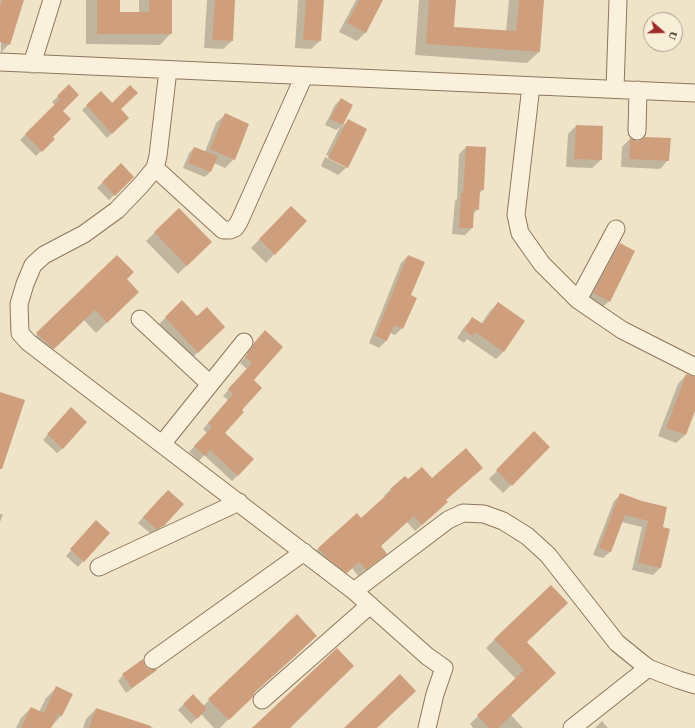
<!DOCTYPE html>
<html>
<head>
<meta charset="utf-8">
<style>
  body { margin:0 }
  #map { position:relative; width:695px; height:728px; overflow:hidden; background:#f0e4c8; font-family:"Times New Roman",serif }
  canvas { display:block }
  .north { position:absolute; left:643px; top:12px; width:40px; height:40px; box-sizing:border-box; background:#f7eed8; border:1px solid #ada18e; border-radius:50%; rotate:110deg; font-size:11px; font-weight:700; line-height:16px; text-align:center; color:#3d2e20 }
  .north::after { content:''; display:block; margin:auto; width:14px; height:18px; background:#9e2a2b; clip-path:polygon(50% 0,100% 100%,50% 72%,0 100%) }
</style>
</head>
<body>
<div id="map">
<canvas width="695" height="728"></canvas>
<div class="north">U</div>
</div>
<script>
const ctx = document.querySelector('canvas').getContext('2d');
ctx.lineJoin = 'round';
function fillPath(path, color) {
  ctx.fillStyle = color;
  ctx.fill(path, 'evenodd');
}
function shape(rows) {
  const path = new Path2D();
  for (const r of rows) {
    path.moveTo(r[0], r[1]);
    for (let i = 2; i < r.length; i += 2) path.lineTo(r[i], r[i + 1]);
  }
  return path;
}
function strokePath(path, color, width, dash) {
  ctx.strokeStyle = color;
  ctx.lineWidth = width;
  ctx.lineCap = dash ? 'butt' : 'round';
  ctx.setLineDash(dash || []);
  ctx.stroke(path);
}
fillPath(shape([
  [0,0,23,0,9,44,1,53],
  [86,0,119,0,119,13,139,13,139,0,171,0,171,33,160,45,86,44],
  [207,0,234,0,232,41,223,49,204,48],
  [298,0,323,0,320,41,311,49,295,48],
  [356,0,382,0,365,33,357,41,339,32],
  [419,0,455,0,453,28,506,32,509,0,543,0,539,52,527,63,415,55],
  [69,86,62,111,52,137,53,139,36,156,20,140,55,105,52,102],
  [101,92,128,118,107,138,82,110],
  [341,99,352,105,341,127,348,121,347,167,338,175,321,166,325,157,345,167,345,165,326,155,340,127,336,130,325,125,335,105],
  [225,115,234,159,225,168,214,163,210,172,205,177,183,168,189,153,194,148,205,152,216,123],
  [576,126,601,160,592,168,566,167,568,134],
  [630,139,668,160,660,169,621,167,622,147],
  [466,147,483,190,478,194,478,209,473,214,472,228,465,235,452,234,455,201,457,199,459,154],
  [121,164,133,177,109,200,97,188],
  [291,207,306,221,266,263,251,248],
  [179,209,202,250,178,274,146,241],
  [620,244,609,301,601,309,585,302,611,253],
  [117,256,126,279,128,302,96,333,84,320,43,359,27,344],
  [408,256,410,295,402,328,395,335,390,333,386,341,379,348,369,343,401,263],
  [182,302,197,318,224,327,190,360,158,325],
  [498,303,504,351,496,359,467,339,464,343,457,338,465,326,473,319,481,324,490,311],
  [260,337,252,380,240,410,224,433,238,475,232,481,204,455,199,461,189,452,207,433,203,429,228,400,223,396,247,369,240,363,247,355,249,349],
  [686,375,695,378,695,408,685,435,676,443,658,436,678,384],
  [66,414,63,448,57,453,43,440],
  [534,433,549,447,503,493,489,479],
  [432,479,445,501,440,509,415,531,407,522,380,546,386,553,358,576,352,568,339,579,312,555,319,548,361,519,385,497,384,496,391,489,408,480],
  [621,494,661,528,669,529,660,568,653,575,632,570,642,527,621,522,610,552,603,558,593,555,614,501],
  [162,496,163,525,157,531,151,534,138,523],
  [0,514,3,514,0,522],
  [91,527,108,533,78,567,66,556],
  [495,639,555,673,511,715,523,728,473,728,470,724,516,679,486,648],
  [305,647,253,694,220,728,214,728,201,714,191,724,178,710,193,695,203,706,209,700],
  [144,667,149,670,156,670,126,693,118,681,123,675],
  [56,688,61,716,50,728,16,728,21,718,31,708,39,712,46,698],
  [96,709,154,728,83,728,86,719],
  [602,721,608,728,595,728]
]), '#0003');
fillPath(shape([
  [2,0,24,0,10,45,0,42,0,6],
  [97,0,120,0,120,12,149,12,149,0,172,0,172,34,97,34],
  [215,0,235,0,233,41,212,40],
  [306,0,324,0,321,41,303,40],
  [359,0,383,0,366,33,347,23],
  [429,0,456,0,454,27,516,31,519,0,544,0,540,52,426,44],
  [69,84,79,95,63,111,71,119,53,137,55,139,42,152,25,134,60,99,57,96],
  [130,85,138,93,121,109,129,118,112,134,86,105,101,91,112,103],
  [341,98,353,105,343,125,330,119],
  [225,113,249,124,235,160,210,149],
  [348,119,367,129,348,168,328,158],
  [576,125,603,126,602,160,574,159],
  [645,137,671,138,669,161,629,159,630,138,637,141,641,140],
  [466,146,486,147,484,190,480,190,479,210,474,209,473,228,459,228,461,193,463,193],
  [194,147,218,156,211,172,188,163],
  [121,163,134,177,115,196,102,182],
  [291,206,307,221,275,255,259,239],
  [179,208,212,242,187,266,154,232],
  [620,243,635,251,610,302,593,293],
  [117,255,134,272,127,279,139,292,107,323,95,310,54,349,36,333],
  [408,255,425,262,411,295,417,298,403,329,394,325,387,341,375,336],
  [182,300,197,316,207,307,225,327,198,353,165,317],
  [498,302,525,321,504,352,475,332,472,336,464,330,472,317,483,324],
  [265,330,283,347,254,380,262,388,242,410,244,412,225,433,254,459,238,476,210,450,205,456,194,446,212,427,208,423,233,394,228,389,252,363,245,357,252,348,254,343],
  [686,374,695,377,695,411,686,435,666,428],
  [0,392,25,400,2,469,0,469],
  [71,407,87,422,63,449,47,434],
  [534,431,550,447,512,486,496,470],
  [466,448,483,468,446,500,448,502,422,525,414,516,381,546,387,554,366,570,359,562,347,573,327,558,318,548,357,513,361,518,392,490,390,489,405,476,408,479,422,467,432,478],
  [168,490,184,504,164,526,156,529,143,517],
  [620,493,642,501,667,507,663,527,670,529,661,568,638,563,648,521,625,515,611,552,599,548],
  [96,520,110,533,84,562,70,549],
  [551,585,568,603,527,642,556,673,498,728,489,728,477,715,524,670,494,639],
  [297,614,317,636,255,692,252,698,229,720,208,699],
  [337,648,354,666,290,728,252,728],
  [143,659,145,666,149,669,156,669,157,670,132,688,122,674],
  [400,674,416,691,377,728,344,728],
  [56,686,73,694,62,716,58,714,51,728,21,728,31,707,44,713],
  [193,694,207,709,197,719,183,704],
  [96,708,151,726,151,728,89,728]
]), '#cf9f7d');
const minor = shape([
  [0,62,695,93],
  [32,64,52,0],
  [168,70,158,156,155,168,141,185,117,210,84,234,44,255,33,265,25,284,19,304,20,333,28,342,354,591,427,656,444,668,435,694,427,728],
  [531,86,516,215,520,233,542,264,578,300,622,330,695,367],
  [615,89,618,0],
  [637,131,638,90],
  [155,168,223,230,230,230,235,228,239,222,304,76],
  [578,300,616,229],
  [140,319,210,384],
  [162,444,244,342],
  [99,567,239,502],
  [354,591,448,520,463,513,484,514,503,521,527,536,548,555,617,643,638,660,648,668,679,680,695,685],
  [153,660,304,552],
  [262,700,370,605],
  [572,728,648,668]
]);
strokePath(minor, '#8d765c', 19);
strokePath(minor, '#faf1dc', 17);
</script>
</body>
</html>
